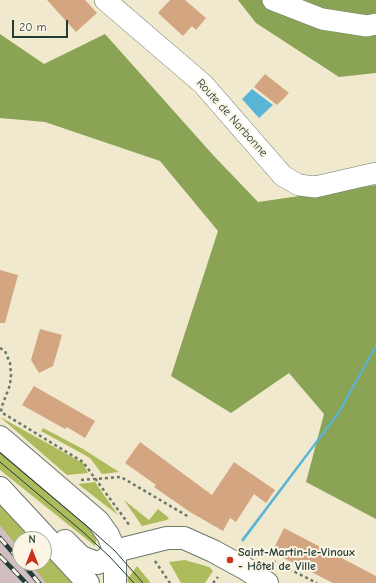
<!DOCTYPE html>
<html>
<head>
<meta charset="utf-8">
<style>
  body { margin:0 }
  #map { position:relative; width:376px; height:583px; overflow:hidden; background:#f0e9ce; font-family:"Comic Neue",sans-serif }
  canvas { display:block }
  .north { position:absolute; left:12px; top:531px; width:40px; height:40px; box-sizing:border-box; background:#fcf5e5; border:1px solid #a4ab9e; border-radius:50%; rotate:0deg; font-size:11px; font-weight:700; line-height:16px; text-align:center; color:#1f3d34 }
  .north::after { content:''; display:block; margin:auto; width:14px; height:18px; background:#c8321e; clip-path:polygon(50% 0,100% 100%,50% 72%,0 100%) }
  .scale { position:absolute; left:12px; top:20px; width:56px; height:18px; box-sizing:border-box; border:2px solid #1f3d34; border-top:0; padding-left:5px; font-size:12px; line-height:14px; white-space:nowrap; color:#1f3d34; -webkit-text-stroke:3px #fcf5e5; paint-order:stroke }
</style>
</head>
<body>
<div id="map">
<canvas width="376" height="583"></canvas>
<div class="north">N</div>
<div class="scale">20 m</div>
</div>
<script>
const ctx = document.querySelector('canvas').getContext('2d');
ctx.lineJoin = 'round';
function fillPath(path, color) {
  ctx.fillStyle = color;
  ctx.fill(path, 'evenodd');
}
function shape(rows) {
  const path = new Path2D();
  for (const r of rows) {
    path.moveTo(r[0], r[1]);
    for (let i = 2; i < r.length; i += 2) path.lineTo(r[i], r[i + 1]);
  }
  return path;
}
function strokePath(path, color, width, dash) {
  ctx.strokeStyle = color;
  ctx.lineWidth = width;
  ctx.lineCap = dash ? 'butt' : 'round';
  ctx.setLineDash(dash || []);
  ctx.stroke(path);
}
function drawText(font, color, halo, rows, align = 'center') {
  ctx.font = font + ' "Comic Neue",sans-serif';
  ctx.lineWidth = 4;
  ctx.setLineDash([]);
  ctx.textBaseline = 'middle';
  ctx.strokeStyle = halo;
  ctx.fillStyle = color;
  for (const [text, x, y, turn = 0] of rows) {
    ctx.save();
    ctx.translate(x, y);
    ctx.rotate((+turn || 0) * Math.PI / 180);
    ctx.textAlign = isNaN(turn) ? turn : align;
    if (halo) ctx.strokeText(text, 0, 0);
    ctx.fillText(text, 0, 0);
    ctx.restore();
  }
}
fillPath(shape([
  [0,524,20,547,20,563,33,563,50,583,0,583]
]), '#d2bec1');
fillPath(shape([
  [0,417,83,463,88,473,67,475],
  [43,428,83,449,119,472,102,474,90,458,41,431],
  [0,447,85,517,97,538,95,546,0,470],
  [95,482,118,515,78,484],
  [124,500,149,520,158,509,169,518,167,520,142,526],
  [0,501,37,539,20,539,20,550,0,525],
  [44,546,76,583,46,583,30,563,44,563],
  [185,560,209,567,213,571,205,583,181,583,169,562],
  [137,566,150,582,150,583,129,583,127,580]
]), '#adbb5d');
fillPath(shape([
  [238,0,376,0,376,73,339,77,256,23],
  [0,34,44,64,105,34,213,155,258,202,376,185,376,519,306,482,324,414,289,373,231,413,171,376,218,231,160,161,45,122,0,118]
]), '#8aa354');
fillPath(shape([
  [252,89,273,105,259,118,242,99],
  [376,344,376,348,339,414,243,542,241,540,337,413]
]), '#59b4d6');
fillPath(shape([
  [47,0,85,0,97,13,76,32],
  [170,0,185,0,206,18,196,30,192,26,183,36,158,13],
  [265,74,289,93,277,105,254,87],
  [0,270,18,275,5,323,0,323],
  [40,329,62,335,53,366,39,373,31,360],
  [34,386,95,421,85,438,67,427,65,429,22,405],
  [140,442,212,495,234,462,275,490,266,503,254,494,236,522,230,518,223,531,190,512,154,487,156,485,125,463],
  [284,528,376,576,376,583,333,583,272,552]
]), '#d4a581');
const minor = shape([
  [105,0,203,84,283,176,299,185,315,187,376,173],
  [273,0,322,19,367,26,376,24]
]);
const tertiary = shape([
  [115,551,167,538,184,538,213,551,246,569,267,583]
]);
const secondary = shape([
  [0,437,98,521,108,535,115,551,115,583],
  [0,488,88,583],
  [65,541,81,557,97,563,103,561,115,551]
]);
strokePath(minor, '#68796a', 22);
strokePath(tertiary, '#68796a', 24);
strokePath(secondary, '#68796a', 24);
strokePath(shape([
  [0,348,5,351,10,363,11,375,10,385,2,406,1,412,83,462,130,526],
  [81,480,121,477,189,517],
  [155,561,170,583],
  [273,561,317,583],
  [213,583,218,577]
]), '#68796a', 2.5, [3, 3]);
strokePath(minor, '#fff', 21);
strokePath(tertiary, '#fff', 22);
strokePath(secondary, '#fff', 22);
strokePath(shape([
  [0,453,88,527,115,551,143,583],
  [0,462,83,532,109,556,134,583]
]), '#1f3d34', 1);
const rail = shape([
  [0,538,20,561],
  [0,556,26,583],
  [22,563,39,583]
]);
strokePath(rail, '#1f3d34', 4.5);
strokePath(rail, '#fcf5e5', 3, [9]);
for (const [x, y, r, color] of [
  [230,560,4,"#c8321e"]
]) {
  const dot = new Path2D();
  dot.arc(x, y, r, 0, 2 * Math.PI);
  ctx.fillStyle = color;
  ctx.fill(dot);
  strokePath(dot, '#fcf5e5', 1.5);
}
drawText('12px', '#1f3d34', '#fcf5e5', [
  ["Route de Narbonne",232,118,48]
]);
drawText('bold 12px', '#1f3d34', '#fcf5e5', [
  ["Saint-Martin-le-Vinoux",238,553],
  ["- Hôtel de Ville",238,567]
], 'left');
</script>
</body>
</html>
